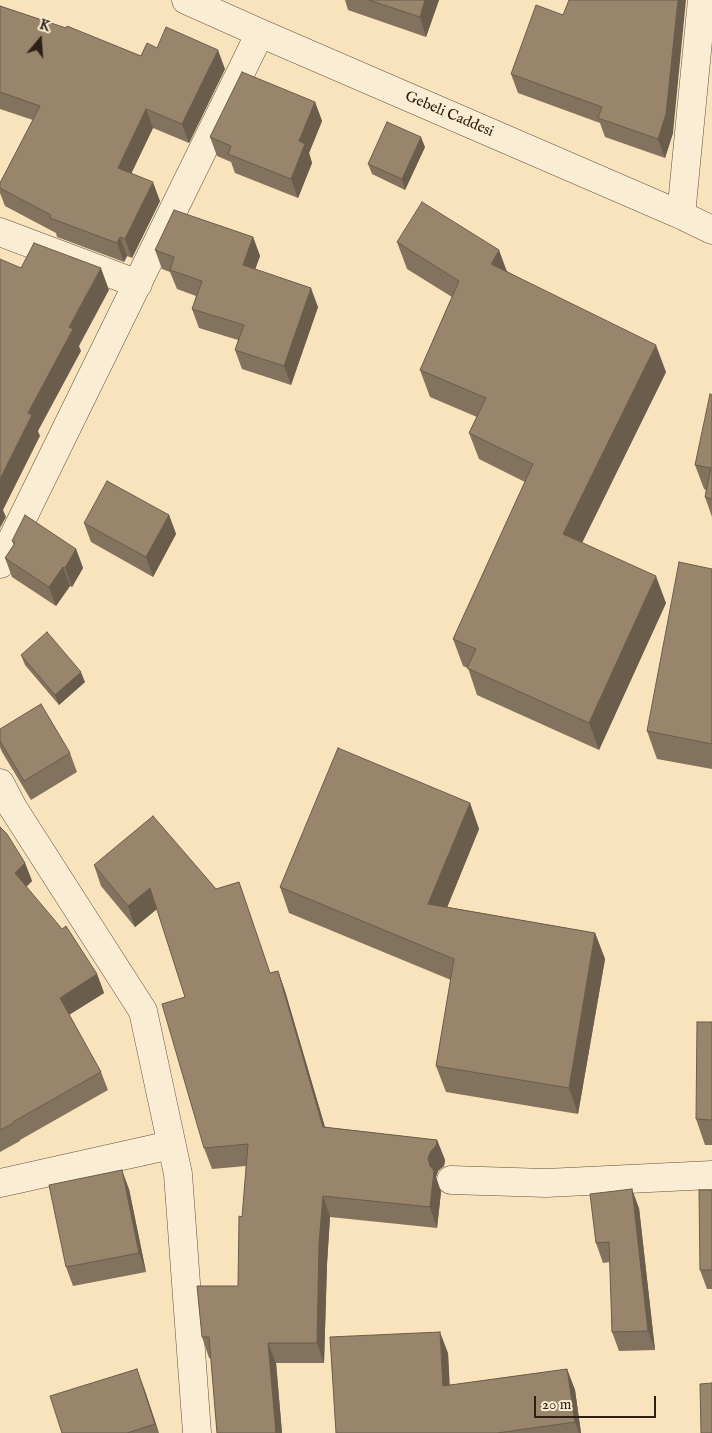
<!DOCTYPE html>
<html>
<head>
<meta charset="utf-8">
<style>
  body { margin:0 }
  #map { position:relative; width:712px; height:1433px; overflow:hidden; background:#f8e3bc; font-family:"IM FELL English",serif }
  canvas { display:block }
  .north { position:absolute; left:15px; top:15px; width:50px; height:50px; -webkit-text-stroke:4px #faedd3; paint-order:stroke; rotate:18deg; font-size:14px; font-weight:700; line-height:20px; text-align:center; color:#2f2016 }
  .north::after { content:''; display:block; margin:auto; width:18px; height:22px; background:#2f2016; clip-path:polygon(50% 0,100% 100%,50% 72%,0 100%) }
  .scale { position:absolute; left:534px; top:1396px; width:122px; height:22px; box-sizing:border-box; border:2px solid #2f2016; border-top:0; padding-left:6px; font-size:15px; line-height:18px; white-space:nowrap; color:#2f2016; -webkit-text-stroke:4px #faedd3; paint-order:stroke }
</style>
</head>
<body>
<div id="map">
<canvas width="712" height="1433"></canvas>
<div class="north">K</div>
<div class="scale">20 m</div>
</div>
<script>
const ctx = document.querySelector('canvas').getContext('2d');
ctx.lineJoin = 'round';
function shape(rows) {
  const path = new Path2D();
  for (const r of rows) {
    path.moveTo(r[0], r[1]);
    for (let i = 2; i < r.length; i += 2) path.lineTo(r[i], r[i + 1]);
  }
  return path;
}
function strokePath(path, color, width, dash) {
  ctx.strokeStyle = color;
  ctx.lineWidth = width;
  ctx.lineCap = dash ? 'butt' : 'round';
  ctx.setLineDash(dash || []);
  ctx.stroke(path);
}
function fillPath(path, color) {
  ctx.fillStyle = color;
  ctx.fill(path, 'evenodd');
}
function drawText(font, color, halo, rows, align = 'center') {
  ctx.font = font + ' "IM FELL English",serif';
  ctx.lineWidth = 4.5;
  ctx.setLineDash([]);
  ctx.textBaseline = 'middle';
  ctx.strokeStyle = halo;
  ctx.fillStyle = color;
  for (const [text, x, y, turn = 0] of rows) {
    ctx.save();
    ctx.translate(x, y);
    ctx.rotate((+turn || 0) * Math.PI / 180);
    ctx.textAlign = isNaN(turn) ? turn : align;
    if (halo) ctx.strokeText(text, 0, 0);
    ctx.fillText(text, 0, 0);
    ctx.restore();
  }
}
const minor = shape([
  [186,0,260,33,681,215,712,230],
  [681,215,702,0],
  [0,232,138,284],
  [0,564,260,33],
  [0,783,13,808,143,1011,178,1174,197,1433],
  [451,1180,546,1183,712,1175],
  [0,1183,171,1145]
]);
strokePath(minor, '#615140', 29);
strokePath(minor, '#faedd3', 28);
fillPath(shape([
  [345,0,439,0,426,37,348,10],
  [0,6,141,56,157,48,225,69,189,143,153,128,131,173,160,201,132,258,127,256,124,262,57,237,56,233,5,206,0,193,0,183,33,120,0,109],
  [563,15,673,133,665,158,605,137,600,123,518,93,511,74],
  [315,102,322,121,309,153,312,163,298,198,235,173,231,162,217,156,210,137],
  [425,147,405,190,372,174,368,164],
  [253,237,260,256,255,269,318,307,291,385,242,369,235,350,238,340,199,328,192,309,196,296,177,289,170,272,162,269,155,250],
  [397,242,507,271,666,372,582,543,666,603,599,750,477,695,468,668,463,666,453,639,525,482,479,459,469,433,477,417,430,397,420,370,452,297,407,269],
  [712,395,712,517,705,497,706,490,704,489,695,465],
  [169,515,176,534,153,577,91,542,84,523],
  [12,541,76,549,83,568,72,587,70,586,56,606,12,577,5,558,14,545],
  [712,569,712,769,657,759,647,731],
  [21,655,85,682,59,705,25,665],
  [0,729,70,753,77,772,31,800,2,752,0,747],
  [470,803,479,829,447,907,595,933,605,959,578,1114,446,1092,436,1066,451,980,289,913,280,887],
  [0,827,25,863,32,881,26,887,97,974,104,993,69,1015,101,1072,108,1090,20,1140,20,1141,0,1152],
  [94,865,216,889,239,882,270,973,278,971,285,991,325,1127,437,1140,445,1160,444,1166,438,1171,436,1177,441,1192,437,1228,330,1217,327,1264,324,1363,276,1363,282,1433,217,1433,211,1358,209,1358,202,1337,238,1286,246,1166,212,1169,204,1148,185,997,157,909,135,927,101,886],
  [712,1022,712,1145,705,1145,696,1119],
  [129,1189,146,1272,73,1286,66,1267],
  [712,1190,712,1289,707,1289,700,1270],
  [639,1208,655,1350,619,1351,612,1332,610,1262,603,1263,596,1243],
  [448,1353,449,1385,567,1369,575,1390,581,1433,336,1433],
  [144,1388,159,1433,62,1433]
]), '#83725d');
fillPath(shape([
  [425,0,439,0,426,37,420,17],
  [678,0,686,0,673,133,665,158,658,139],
  [218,50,225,69,189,143,182,124],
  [315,102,322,121,309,153,312,163,298,198,291,179,299,141],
  [146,109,153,128,125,187,118,168],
  [421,137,425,147,405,190,402,179],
  [153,182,160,201,132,258,125,239],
  [120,237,127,256,124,262,117,243],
  [253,237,260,256,250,284,243,265],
  [499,250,509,277,491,264],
  [101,268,109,290,79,346,81,351,38,431,40,436,3,510,6,517,0,528,0,479,28,413,69,327],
  [311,288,318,307,291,385,284,366],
  [656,345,666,372,573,561,563,534],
  [169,515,176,534,153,577,146,557],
  [76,549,83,568,72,587,65,568],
  [63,567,70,586,56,606,49,587],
  [656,576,666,603,599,750,589,723],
  [81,672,85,682,59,705,55,695],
  [470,803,479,829,438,930,428,904],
  [25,863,32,881,21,892,15,873],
  [150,888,157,909,135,927,128,906],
  [595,933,605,959,578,1114,569,1088],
  [278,971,285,991,331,1148,323,1127],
  [97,974,104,993,67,1016,60,998],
  [437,1140,445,1160,444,1166,438,1171,436,1177,441,1192,437,1228,430,1207,430,1166,428,1158,431,1151],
  [122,1170,129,1189,146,1272,139,1253],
  [632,1189,639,1208,655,1350,648,1331],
  [323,1196,330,1217,327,1264,324,1363,317,1343,319,1243],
  [440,1332,448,1353,451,1407,443,1386],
  [268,1343,276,1363,282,1433,276,1433],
  [137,1369,144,1388,159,1433,155,1424],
  [567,1369,575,1390,581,1433,579,1433,575,1422]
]), '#6a5d4c');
const building = shape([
  [369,0,425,0,420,17,369,0],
  [569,0,678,0,666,114,658,139,598,118,602,107,511,74,536,5,563,15,569,0],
  [0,6,66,28,67,26,141,56,147,43,157,48,166,27,218,50,182,124,146,109,118,168,153,182,125,239,120,237,117,243,50,218,51,215,0,188,0,183,40,106,0,92,0,6],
  [242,72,315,102,299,141,305,144,291,179,228,154,231,146,210,137,242,72],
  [387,122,421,137,402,179,368,164,387,122],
  [422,202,499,250,491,264,656,345,563,534,656,576,589,723,467,668,476,649,453,639,533,464,469,433,486,398,420,370,459,281,397,242,422,202],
  [174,210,253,237,243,265,311,288,284,366,235,350,244,325,192,309,202,281,170,270,174,257,155,250,174,210],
  [34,243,101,268,69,327,73,329,28,413,32,415,0,479,0,259,21,268,34,243],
  [710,394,712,395,712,499,705,497,711,468,695,465,710,394],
  [107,481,169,515,146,557,84,523,107,481],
  [25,515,76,549,65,568,63,567,49,587,5,558,15,543,12,541,25,515],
  [679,562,712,569,712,744,647,731,679,562],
  [47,632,81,672,55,695,21,655,47,632],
  [41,704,70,753,24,781,0,741,0,729,41,704],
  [338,748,470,803,428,904,595,933,569,1088,436,1066,454,959,280,887,338,748],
  [153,816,216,889,239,882,270,973,278,971,323,1127,437,1140,436,1146,431,1151,428,1158,430,1166,434,1171,430,1207,323,1196,319,1243,317,1343,268,1343,276,1433,217,1433,209,1337,202,1337,197,1286,238,1286,239,1216,242,1217,248,1144,204,1148,162,1004,185,997,150,888,128,906,94,865,153,816],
  [0,827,7,834,25,863,15,873,62,929,66,926,97,974,60,998,101,1072,13,1122,14,1123,0,1130,0,827],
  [697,1022,712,1022,712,1120,696,1119,697,1022],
  [122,1170,139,1253,66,1267,49,1185,122,1170],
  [632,1189,648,1331,612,1332,609,1242,596,1243,590,1194,632,1189],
  [699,1190,712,1190,712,1270,700,1270,699,1190],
  [440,1332,443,1386,567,1369,575,1422,497,1433,336,1433,330,1337,440,1332],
  [137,1369,155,1424,127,1433,62,1433,50,1396,137,1369],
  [712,1383,712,1433,701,1433,700,1384,712,1383]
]);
fillPath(building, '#98856c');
strokePath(building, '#6a5d4c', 1);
drawText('15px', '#2f2016', '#faedd3', [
  ["Gebeli Caddesi",449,115,23]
]);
</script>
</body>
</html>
